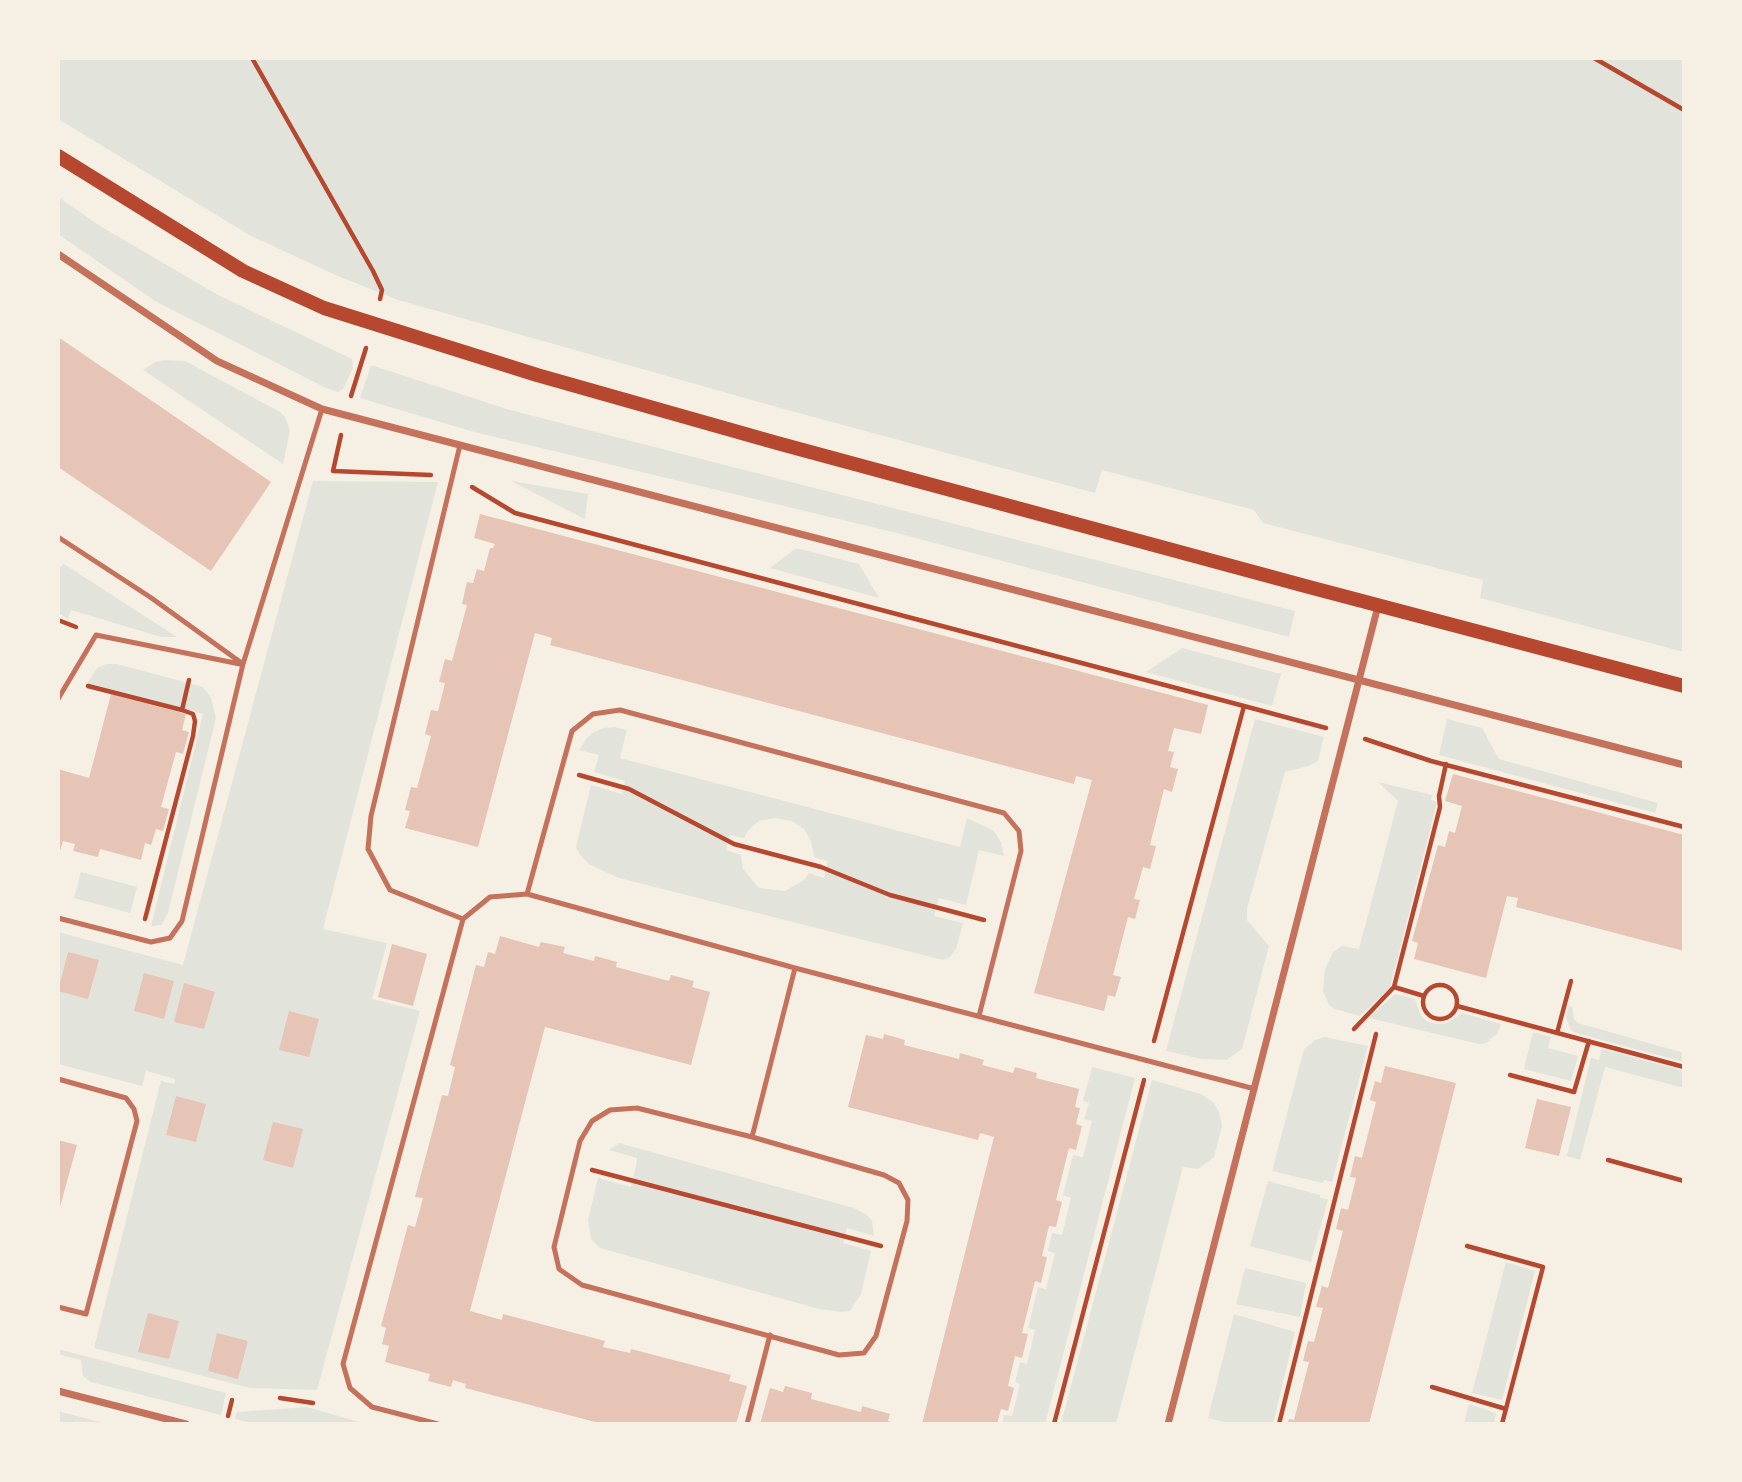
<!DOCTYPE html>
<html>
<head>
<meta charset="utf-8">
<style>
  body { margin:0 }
  #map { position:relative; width:1742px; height:1482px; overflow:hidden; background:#f6efe4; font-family:"IBM Plex Sans",sans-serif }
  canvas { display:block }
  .frame { position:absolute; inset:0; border:60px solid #f6efe4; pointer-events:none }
</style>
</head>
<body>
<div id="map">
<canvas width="1742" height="1482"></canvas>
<div class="frame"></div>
</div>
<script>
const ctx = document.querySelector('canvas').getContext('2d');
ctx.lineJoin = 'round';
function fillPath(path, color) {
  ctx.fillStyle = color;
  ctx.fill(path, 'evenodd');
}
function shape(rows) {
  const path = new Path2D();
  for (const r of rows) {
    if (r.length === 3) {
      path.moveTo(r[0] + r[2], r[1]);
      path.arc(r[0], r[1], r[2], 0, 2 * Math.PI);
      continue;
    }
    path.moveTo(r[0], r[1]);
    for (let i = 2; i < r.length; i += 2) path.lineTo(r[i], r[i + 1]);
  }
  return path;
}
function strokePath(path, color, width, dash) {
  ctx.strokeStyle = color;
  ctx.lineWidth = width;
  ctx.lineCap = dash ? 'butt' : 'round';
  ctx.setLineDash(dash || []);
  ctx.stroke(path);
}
fillPath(shape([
  [58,58,1684,58,1684,652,1480,598,1483,580,1263,523,1254,510,1102,470,1095,493,780,408,398,300,338,276,251,236,58,119],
  [58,197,100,226,218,295,352,359,353,368,343,389,338,392,324,387,155,301,58,234],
  [164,360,185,361,280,412,285,417,290,431,283,464,143,370,155,362],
  [371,365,510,410,1295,611,1289,637,893,532,474,432,360,398],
  [313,481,438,482,323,929,387,943,372,999,420,1011,317,1390,250,1388,94,1348,161,1081,174,1084,175,1079,146,1071,142,1086,58,1064,58,932,183,965],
  [511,481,588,494,585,519],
  [796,548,859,564,879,598,770,568],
  [64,564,177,637,161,637,71,610,68,619,58,613,58,569],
  [1182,648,1281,674,1272,706,1146,672],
  [106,664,117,664,203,687,211,698,216,718,168,913,162,925,151,926,203,714,87,684,97,668],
  [1255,719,1324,737,1318,761,1308,766,1285,772,1247,909,1247,920,1269,946,1242,1049,1226,1060,1202,1059,1166,1051],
  [1447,719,1482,728,1499,759,1658,803,1655,813,1439,755],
  [614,727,627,730,620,758,960,847,967,818,994,831,1001,842,1004,856,979,850,966,905,939,898,934,916,963,923,956,949,950,957,943,960,619,878,590,865,580,855,576,847,591,785,622,794,625,781,594,772,599,755,579,750,587,738,594,732,604,728],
  [775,818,792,821,804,829,811,841,814,857,828,861,824,878,809,873,804,880,785,891,759,888,743,869,741,855,726,850,730,835,744,838,748,830,759,821],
  [1378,782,1432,795,1431,800,1437,802,1390,988,1360,1016,1335,1009,1329,1005,1323,991,1325,969,1333,952,1342,946,1359,949,1398,801],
  [81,872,137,887,130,913,74,898],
  [1395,994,1415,999,1421,1016,1428,1022,1439,1024,1447,1023,1462,1013,1501,1024,1498,1033,1486,1043,1479,1044,1369,1018],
  [1568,1005,1572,1007,1574,1019,1578,1023,1684,1053,1684,1062,1576,1033,1571,1030,1566,1018],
  [1533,1032,1551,1037,1548,1048,1578,1056,1571,1081,1524,1069],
  [1324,1037,1368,1046,1332,1182,1324,1180,1323,1183,1272,1171,1304,1049,1315,1040],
  [1602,1049,1684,1071,1684,1088,1605,1067,1580,1160,1567,1156,1591,1058,1599,1060],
  [1092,1067,1135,1078,1045,1424,1002,1424,1004,1415,1012,1416,1020,1384,1015,1382,1020,1362,1027,1364,1035,1330,1028,1328,1038,1287,1046,1289,1055,1253,1048,1251,1052,1233,1062,1235,1071,1198,1063,1195,1073,1155,1083,1157,1092,1121,1084,1119,1089,1103,1083,1101],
  [1152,1080,1201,1094,1213,1102,1219,1112,1222,1126,1214,1157,1198,1169,1183,1167,1116,1424,1061,1424],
  [619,1143,854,1208,867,1215,872,1221,874,1236,847,1228,843,1243,871,1251,861,1294,856,1302,850,1311,842,1312,819,1309,600,1248,591,1239,588,1220,598,1178,631,1187,636,1166,637,1158,609,1150],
  [1268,1181,1320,1195,1320,1198,1328,1199,1311,1262,1250,1246],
  [1506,1262,1535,1271,1502,1400,1472,1393],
  [1245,1268,1306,1283,1300,1317,1236,1304],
  [1234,1314,1295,1332,1273,1424,1231,1424,1208,1418],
  [58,1349,226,1393,221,1415,91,1382,83,1376,81,1360,58,1354],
  [1469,1404,1496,1413,1494,1424,1464,1424],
  [307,1407,366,1424,255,1424,235,1419,237,1412],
  [58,1411,107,1424,58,1424]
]), '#e2e4dc');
fillPath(shape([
  [58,337,271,482,211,571,58,467],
  [480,514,1208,705,1201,734,1174,728,1168,751,1174,752,1170,767,1178,769,1172,792,1164,789,1150,845,1156,846,1150,869,1143,867,1134,899,1140,900,1135,919,1128,917,1113,975,1121,977,1115,997,1108,995,1104,1011,1034,993,1092,780,1076,776,1074,784,550,645,552,638,535,633,478,847,405,828,410,811,405,810,411,787,417,788,431,736,425,734,431,710,438,711,445,683,439,682,445,659,452,661,467,605,462,604,467,582,473,583,477,569,484,571,490,548,493,548,495,544,474,538],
  [111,694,186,714,182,730,189,732,183,754,176,752,161,807,169,809,163,831,156,829,151,845,145,843,141,860,100,849,98,857,73,851,75,844,63,841,58,857,58,769,89,778],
  [1453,774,1684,835,1684,951,1516,907,1518,898,1507,896,1486,978,1414,959,1418,943,1412,941,1438,845,1445,847,1449,831,1455,833,1462,806,1445,801],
  [500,936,539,947,541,942,565,947,563,953,594,961,595,956,617,962,616,967,669,981,671,975,694,981,692,987,710,992,691,1065,545,1027,470,1311,502,1320,503,1314,605,1341,603,1347,630,1353,631,1349,731,1375,729,1381,747,1386,736,1424,603,1424,465,1388,466,1384,453,1380,451,1387,428,1381,430,1374,385,1362,389,1346,382,1344,386,1328,381,1326,408,1225,415,1227,423,1198,415,1197,442,1095,448,1096,455,1067,450,1065,476,965,484,967,488,952,495,954],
  [392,944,427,954,413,1006,378,997],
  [68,952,99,960,88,999,58,991],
  [144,973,174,981,164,1019,134,1011],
  [184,983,215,992,204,1029,174,1022],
  [289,1011,319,1019,309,1057,279,1050],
  [884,1034,905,1040,904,1045,959,1059,960,1053,984,1060,982,1065,1013,1073,1015,1067,1037,1073,1036,1078,1079,1089,1075,1107,1080,1108,1076,1124,1082,1126,1076,1150,1069,1148,1056,1200,1062,1202,1056,1227,1049,1226,1042,1256,1047,1257,1041,1283,1035,1281,1022,1333,1028,1334,1022,1358,1015,1356,1008,1386,1014,1388,1008,1411,1001,1409,997,1424,922,1424,994,1137,980,1133,978,1140,848,1107,866,1035,883,1039],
  [1385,1066,1456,1083,1369,1424,1287,1424,1289,1419,1294,1420,1309,1362,1303,1361,1308,1341,1314,1342,1323,1308,1316,1307,1322,1286,1328,1288,1343,1231,1336,1229,1341,1208,1348,1210,1356,1178,1350,1177,1355,1156,1362,1158,1376,1102,1370,1100,1375,1081,1381,1083],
  [176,1096,206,1104,196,1142,166,1135],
  [1537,1099,1571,1107,1559,1156,1525,1148],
  [273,1122,303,1129,293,1168,263,1160],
  [58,1140,77,1145,60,1207,58,1206],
  [148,1313,179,1321,169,1359,138,1352],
  [217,1333,248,1341,238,1379,208,1371],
  [785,1386,812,1393,811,1399,861,1412,862,1406,890,1414,888,1421,896,1424,760,1424,770,1388,783,1392]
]), '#e6c5b7');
strokePath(shape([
  [252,58,373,271,382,290,380,299],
  [1594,58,1684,110],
  [351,396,366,348],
  [341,435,333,471,431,475],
  [472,487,515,513,1244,706],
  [58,620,76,627],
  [88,686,182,710,193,714,195,721,193,736,145,919],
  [182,710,189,680],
  [1365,739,1431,761,1684,827],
  [579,775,629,789,734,844,821,867,890,895,984,920],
  [1440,1002,17],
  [1394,987,1424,996],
  [1457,1006,1684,1067],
  [1354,1029,1394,987,1440,807,1439,796,1446,764],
  [1557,1033,1571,981],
  [1154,1041,1244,706,1326,728],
  [1510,1075,1574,1092,1589,1041],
  [1608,1160,1684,1181],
  [592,1170,881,1246],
  [1467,1246,1543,1267,1502,1424],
  [1432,1387,1506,1409],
  [280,1398,313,1403],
  [228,1416,232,1400],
  [1054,1424,1144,1080],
  [1279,1424,1376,1034]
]), '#b5482f', 4.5);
strokePath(shape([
  [460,445,371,816,368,849,390,890,463,919,490,897,527,894,795,968,1255,1089],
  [58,537,150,597,243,664],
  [58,699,96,635,240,664],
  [527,894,572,731,593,714,620,710,1004,813,1019,831,1021,851,979,1016],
  [58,918,151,942,170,938,182,921,243,664,322,409],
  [58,1079,126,1098,134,1109,137,1121,86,1314,58,1307],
  [637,1108,752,1137,884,1175,899,1183,908,1200,907,1221,876,1336,864,1353,839,1355,582,1285,559,1269,554,1247,580,1141,592,1121,610,1110,637,1108],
  [752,1137,795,968],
  [438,1424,372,1407,350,1388,343,1364,463,919],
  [747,1424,770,1335]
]), '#c5725c', 5);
strokePath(shape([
  [58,254,217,361,322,409,1684,765],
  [58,1391,186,1424],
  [1168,1424,1378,606]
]), '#c5725c', 7);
strokePath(shape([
  [58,156,243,271,324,308,537,375,777,443,1309,587,1684,686]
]), '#b5482f', 14);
</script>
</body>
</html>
